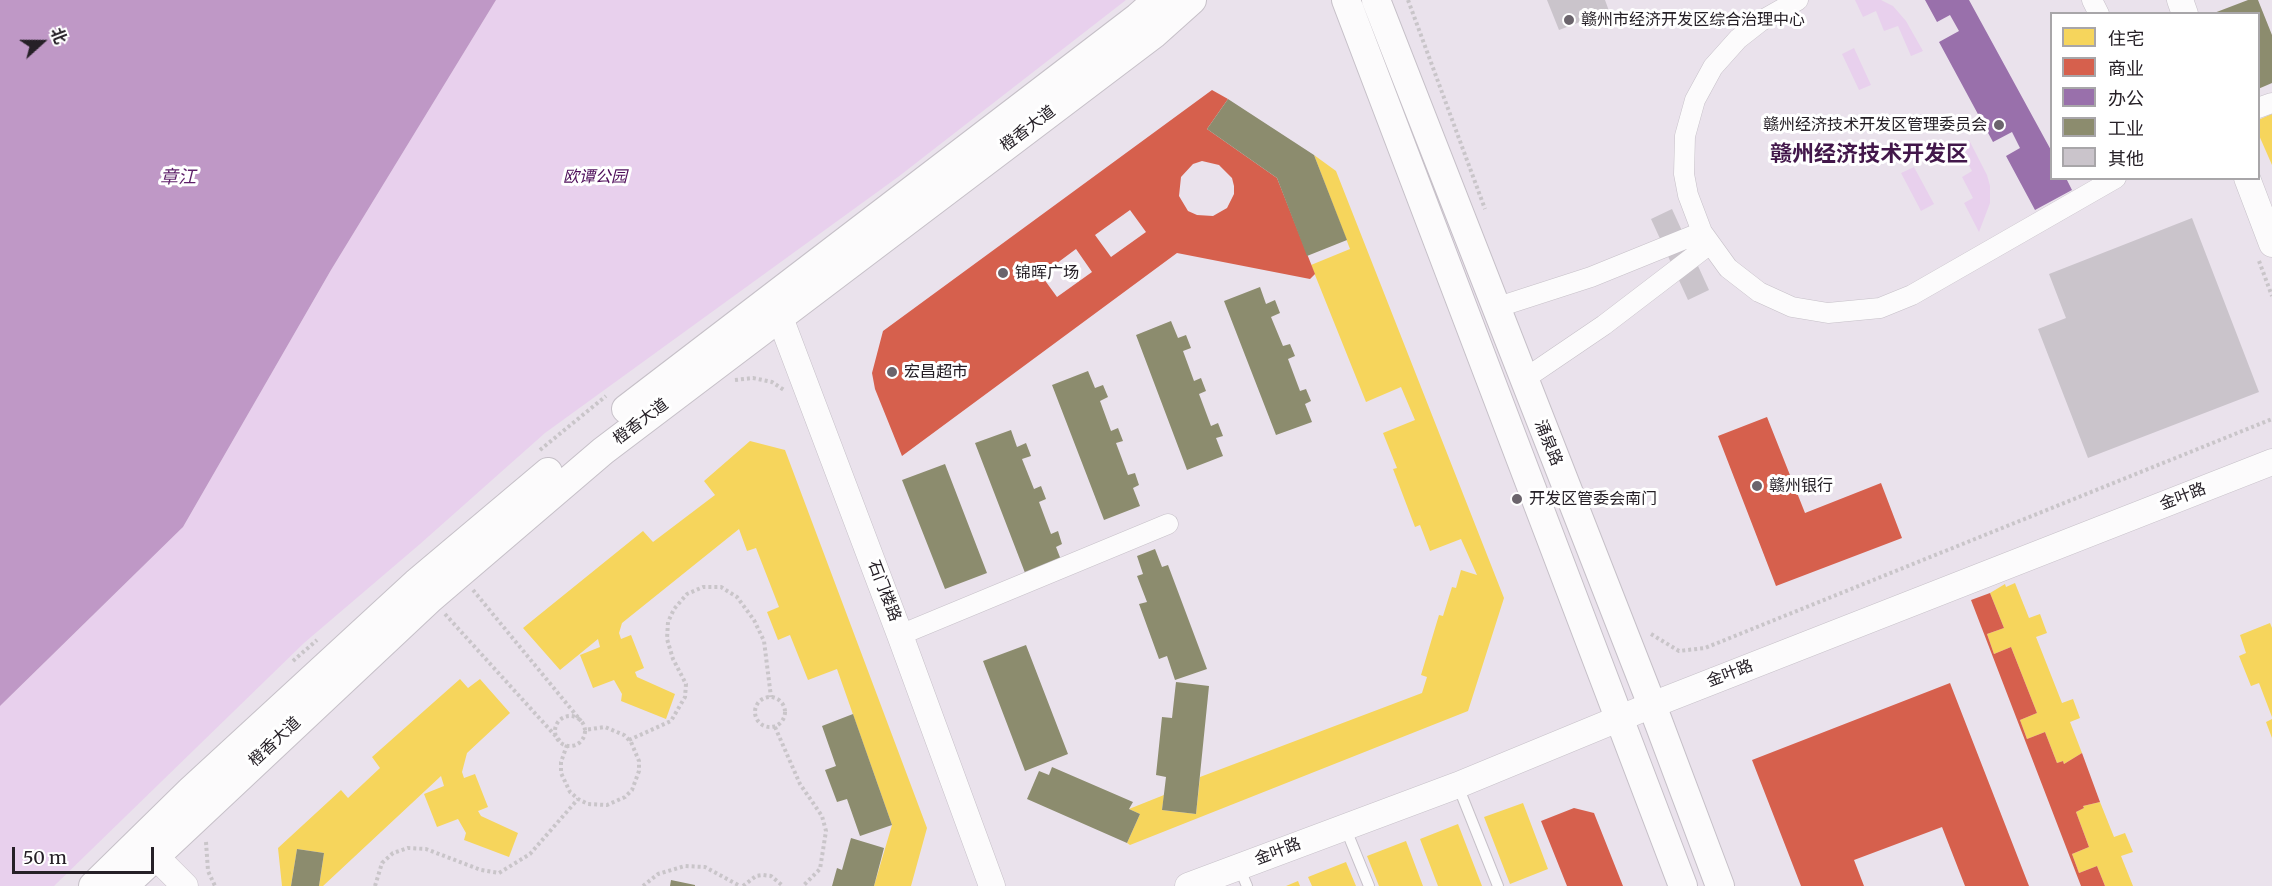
<!DOCTYPE html>
<html>
<head>
<meta charset="utf-8">
<style>
  body { margin:0 }
  #map { position:relative; width:2272px; height:886px; overflow:hidden; background:#eae2ec; font-family:Merriweather,"Noto Sans SC",serif }
  canvas { display:block }
  .legend { position:absolute; left:2050px; top:12px; width:210px; height:168px; box-sizing:border-box; background:#fff; border:2px solid #a8a6a9; margin:0; padding:8px 10px; list-style:none; font-size:18px; color:#262027 }
  .legend li { display:flex; align-items:center; gap:12px; height:30px }
  .legend b { width:30px; border:2px solid #a8a6a9 }
  .north { position:absolute; left:12px; top:12px; width:60px; height:60px; -webkit-text-stroke:4px #fff; paint-order:stroke; rotate:69deg; font-size:16px; font-weight:700; line-height:24px; text-align:center; color:#262027 }
  .north::after { content:''; display:block; margin:auto; width:21px; height:27px; background:#262027; clip-path:polygon(50% 0,100% 100%,50% 72%,0 100%) }
  .scale { position:absolute; left:12px; top:847px; width:142px; height:27px; box-sizing:border-box; border:3px solid #262027; border-top:0; padding-left:8px; font-size:18px; line-height:21px; white-space:nowrap; color:#262027; -webkit-text-stroke:4px #fff; paint-order:stroke }
</style>
</head>
<body>
<div id="map">
<canvas width="2272" height="886"></canvas>
<ul class="legend">
<li><b style="height:16px;background:#f6d55c"></b>住宅</li>
<li><b style="height:16px;background:#d6604d"></b>商业</li>
<li><b style="height:16px;background:#9970ab"></b>办公</li>
<li><b style="height:16px;background:#8c8c6e"></b>工业</li>
<li><b style="height:16px;background:#cac4cb"></b>其他</li>
</ul>
<div class="north">北</div>
<div class="scale">50 m</div>
</div>
<script>
const ctx = document.querySelector('canvas').getContext('2d');
ctx.lineJoin = 'round';
function fillPath(path, color) {
  ctx.fillStyle = color;
  ctx.fill(path, 'evenodd');
}
function shape(rows) {
  const path = new Path2D();
  for (const r of rows) {
    if (r.length === 3) {
      path.moveTo(r[0] + r[2], r[1]);
      path.arc(r[0], r[1], r[2], 0, 2 * Math.PI);
      continue;
    }
    path.moveTo(r[0], r[1]);
    for (let i = 2; i < r.length; i += 2) path.lineTo(r[i], r[i + 1]);
  }
  return path;
}
function strokePath(path, color, width, dash) {
  ctx.strokeStyle = color;
  ctx.lineWidth = width;
  ctx.lineCap = dash ? 'butt' : 'round';
  ctx.setLineDash(dash || []);
  ctx.stroke(path);
}
function drawText(font, color, halo, rows, align = 'center') {
  ctx.font = font + ' Merriweather,"Noto Sans SC",serif';
  ctx.lineWidth = 6;
  ctx.setLineDash([]);
  ctx.textBaseline = 'middle';
  ctx.strokeStyle = halo;
  ctx.fillStyle = color;
  for (const [text, x, y, turn = 0] of rows) {
    ctx.save();
    ctx.translate(x, y);
    ctx.rotate((+turn || 0) * Math.PI / 180);
    ctx.textAlign = isNaN(turn) ? turn : align;
    if (halo) ctx.strokeText(text, 0, 0);
    ctx.fillText(text, 0, 0);
    ctx.restore();
  }
}
fillPath(shape([
  [496,0,1126,0,898,177,545,433,420,544,304,643,54,886,0,886,0,706,183,527,331,270],
  [1855,0,1881,0,1893,6,1906,21,1923,51,1911,56,1898,26,1884,31,1876,11,1863,17],
  [1854,48,1871,85,1859,90,1842,54],
  [1969,140,1987,175,1990,186,1990,203,1979,232,1964,203,1973,198,1962,177,1972,171,1958,146],
  [1914,167,1934,204,1921,211,1901,173]
]), '#e8d0ed');
fillPath(shape([
  [0,0,496,0,331,270,183,527,0,706]
]), '#bf98c6');
fillPath(shape([
  [2272,114,2272,165,2258,133,2258,120],
  [1314,155,1336,171,1504,598,1468,711,1130,845,1127,843,1140,814,1129,809,1164,795,1162,810,1196,814,1200,777,1422,693,1427,677,1421,675,1439,615,1443,616,1452,587,1456,588,1461,570,1477,575,1461,539,1430,551,1420,525,1415,527,1393,469,1397,468,1383,433,1415,420,1401,387,1366,402,1311,265,1350,249],
  [750,441,785,450,927,828,911,886,874,886,892,825,837,669,808,680,790,635,778,640,767,612,779,607,756,548,747,551,739,529,622,623,619,633,621,639,631,635,644,668,635,672,637,677,675,694,666,719,621,701,622,694,614,680,593,688,580,655,600,647,598,639,560,670,523,628,643,531,653,542,715,495,704,481],
  [2015,583,2029,618,2040,614,2047,633,2036,637,2062,703,2073,699,2080,718,2070,722,2082,753,2064,764,2063,761,2057,763,2045,732,2027,739,2020,720,2037,713,2011,647,1994,654,1987,634,2004,628,1990,593,2005,584,2006,587],
  [2270,623,2272,628,2272,717,2259,683,2251,686,2239,656,2246,653,2240,635],
  [460,679,468,688,480,679,510,713,467,753,462,772,464,778,475,774,488,807,478,811,481,816,518,833,509,857,464,840,466,833,458,819,437,827,424,794,444,786,441,776,323,886,319,886,324,853,297,849,291,886,282,886,278,848,341,790,348,798,380,768,372,757],
  [2272,719,2272,738,2266,722],
  [2100,802,2114,837,2125,833,2133,852,2121,856,2133,886,2105,886,2097,866,2079,873,2072,854,2089,847,2076,812,2084,808,2083,806],
  [1523,803,1548,869,1510,884,1484,817],
  [1458,824,1482,886,1438,886,1420,839],
  [1406,841,1423,886,1379,886,1367,856],
  [1346,862,1356,886,1312,886,1308,877],
  [1298,881,1300,886,1286,886]
]), '#f6d55c');
fillPath(shape([
  [1212,90,1228,99,1207,129,1277,178,1315,274,1310,279,1177,253,902,456,875,389,872,373,883,331],
  [1202,161,1219,165,1232,178,1234,186,1234,194,1227,208,1213,216,1197,215,1188,211,1179,196,1181,177,1193,164],
  [1130,210,1146,232,1111,257,1095,235],
  [1076,249,1092,272,1057,297,1041,275],
  [1767,417,1805,513,1881,483,1902,538,1776,586,1718,436],
  [1990,593,2004,628,1987,634,1994,654,2011,647,2037,713,2020,720,2027,739,2045,732,2057,763,2063,761,2064,764,2082,753,2100,802,2083,806,2084,808,2076,812,2089,847,2072,854,2079,873,2097,866,2105,886,2081,886,1971,600],
  [1950,683,2029,886,1965,886,1942,827,1854,860,1864,886,1801,886,1752,760],
  [1574,808,1594,813,1623,886,1567,886,1541,821]
]), '#d6604d');
fillPath(shape([
  [1925,0,1969,0,2052,152,2052,178,2066,178,2072,190,2035,210,2006,156,2020,148,2012,132,1993,142,1939,42,1959,31,1950,15,1937,22]
]), '#9970ab');
fillPath(shape([
  [2248,0,2258,0,2272,35,2272,83,2258,89,2258,14,2214,13],
  [1228,99,1314,155,1347,240,1307,256,1277,178,1207,129],
  [1260,287,1266,304,1275,300,1280,313,1271,317,1283,346,1290,344,1295,356,1288,359,1300,391,1306,389,1311,401,1305,404,1312,422,1276,435,1224,301],
  [1171,321,1178,338,1186,335,1191,348,1183,351,1194,381,1201,378,1206,391,1199,394,1211,426,1218,423,1223,436,1216,438,1223,456,1187,470,1136,335],
  [1088,371,1095,388,1103,385,1108,397,1100,401,1111,431,1118,428,1123,441,1116,443,1128,475,1135,473,1139,485,1133,488,1140,506,1104,520,1052,385],
  [1011,430,1017,447,1026,443,1031,456,1022,459,1034,489,1041,486,1046,499,1039,502,1051,534,1058,531,1062,544,1056,547,1063,565,1027,578,975,443],
  [945,464,987,573,945,589,902,480],
  [1155,549,1162,567,1168,565,1207,669,1175,680,1167,656,1159,659,1139,604,1147,602,1137,576,1143,574,1137,556],
  [1026,645,1068,754,1025,771,983,661],
  [1176,682,1209,686,1196,814,1162,810,1166,777,1156,775,1162,717,1172,718],
  [853,714,892,825,860,836,847,799,837,802,825,770,836,766,822,726],
  [1052,767,1133,802,1129,809,1140,814,1127,843,1027,799,1039,771,1049,775],
  [851,838,884,848,874,886,832,886,837,868,842,870],
  [297,849,324,853,319,886,291,886],
  [671,880,695,885,695,886,670,886]
]), '#8c8c6e');
fillPath(shape([
  [1547,0,1605,0,1609,11,1559,30],
  [1672,209,1709,290,1688,300,1651,219],
  [2192,218,2259,392,2088,458,2038,329,2066,318,2049,274]
]), '#cac4cb');
const service = shape([
  [1458,786,1498,886],
  [1345,827,1369,886],
  [1239,867,1247,886]
]);
const minor = shape([
  [1798,0,1761,21,1738,39,1713,67,1695,100,1685,136,1684,174,1688,195,1702,232,1728,268,1759,292,1792,307,1828,313,1880,308,1912,295,2116,178],
  [2092,0,2099,14],
  [2258,108,2272,103],
  [1495,308,1591,277,1702,232],
  [1523,380,1604,325,1710,244],
  [900,635,1168,524]
]);
const tertiary = shape([
  [2180,0,2185,14],
  [2247,178,2272,244],
  [773,299,900,635,992,886],
  [141,842,185,886],
  [1188,886,1458,785,1652,705,2272,462]
]);
const secondary = shape([
  [1346,0,1683,886],
  [1376,0,1652,705,1720,886],
  [626,409,1138,17,1157,0],
  [93,886,191,790,416,583,548,472],
  [124,886,431,598,603,451,1154,34,1192,0]
]);
strokePath(service, '#c6c0c8', 12);
strokePath(minor, '#c6c0c8', 21);
strokePath(tertiary, '#c6c0c8', 27);
strokePath(secondary, '#c6c0c8', 30);
strokePath(shape([
  [1408,0,1485,209],
  [2259,261,2272,296],
  [735,380,753,378,772,382,784,390],
  [540,450,606,396],
  [473,590,581,721],
  [445,614,561,742],
  [1651,634,1679,651,1705,648,2272,419],
  [293,661,317,640],
  [770,712,15],
  [570,731,15],
  [775,727,800,784,822,816,826,831,820,869,803,886],
  [629,740,671,721,685,697,686,684,673,659,667,639,668,622,674,609,687,594,703,587,721,587,737,597,754,620,764,641,771,697],
  [567,745,561,762,561,773,570,792,578,799,588,804,607,805,625,797,632,790,639,771,639,761,631,742,624,735,605,727,584,730],
  [206,842,208,871,215,886],
  [375,886,382,863,393,853,408,848,426,849,481,870,499,873,530,854,578,799],
  [643,886,658,874,685,866,705,867,740,886],
  [743,886,756,876,763,875,771,876,783,886]
]), '#c9c5c9', 4, [3, 3]);
strokePath(service, '#fcfbfc', 10);
strokePath(minor, '#fcfbfc', 20);
strokePath(tertiary, '#fcfbfc', 26);
strokePath(secondary, '#fcfbfc', 28);
for (const [x, y, r, color] of [
  [1569,20,6,"#6b646c"],
  [1999,125,6,"#6b646c"],
  [1003,273,6,"#6b646c"],
  [892,372,6,"#6b646c"],
  [1757,486,6,"#6b646c"],
  [1517,499,6,"#6b646c"]
]) {
  const dot = new Path2D();
  dot.arc(x, y, r, 0, 2 * Math.PI);
  ctx.fillStyle = color;
  ctx.fill(dot);
  strokePath(dot, '#fff', 2);
}
drawText('16px', '#262027', '#fff', [
  ["赣州市经济开发区综合治理中心",1581,20],
  ["赣州经济技术开发区管理委员会",1987,125,"right"],
  ["锦晖广场",1015,273],
  ["宏昌超市",904,372],
  ["赣州银行",1769,486],
  ["开发区管委会南门",1529,499]
], 'left');
drawText('16px', '#262027', '#fff', [
  ["橙香大道",1028,129,-37],
  ["橙香大道",641,422,-37],
  ["涌泉路",1548,443,68],
  ["金叶路",2183,497,-21],
  ["石门楼路",884,591,69],
  ["金叶路",1730,674,-21],
  ["橙香大道",275,742,-43],
  ["金叶路",1278,852,-21]
]);
drawText('italic 16px', '#4d0c59', '#fff', [
  ["欧谭公园",595,177]
]);
drawText('italic 18px', '#5d1f69', '#fff', [
  ["章江",178,178]
]);
drawText('bold 22px', '#42174a', '#fff', [
  ["赣州经济技术开发区",1869,155]
]);
</script>
</body>
</html>
